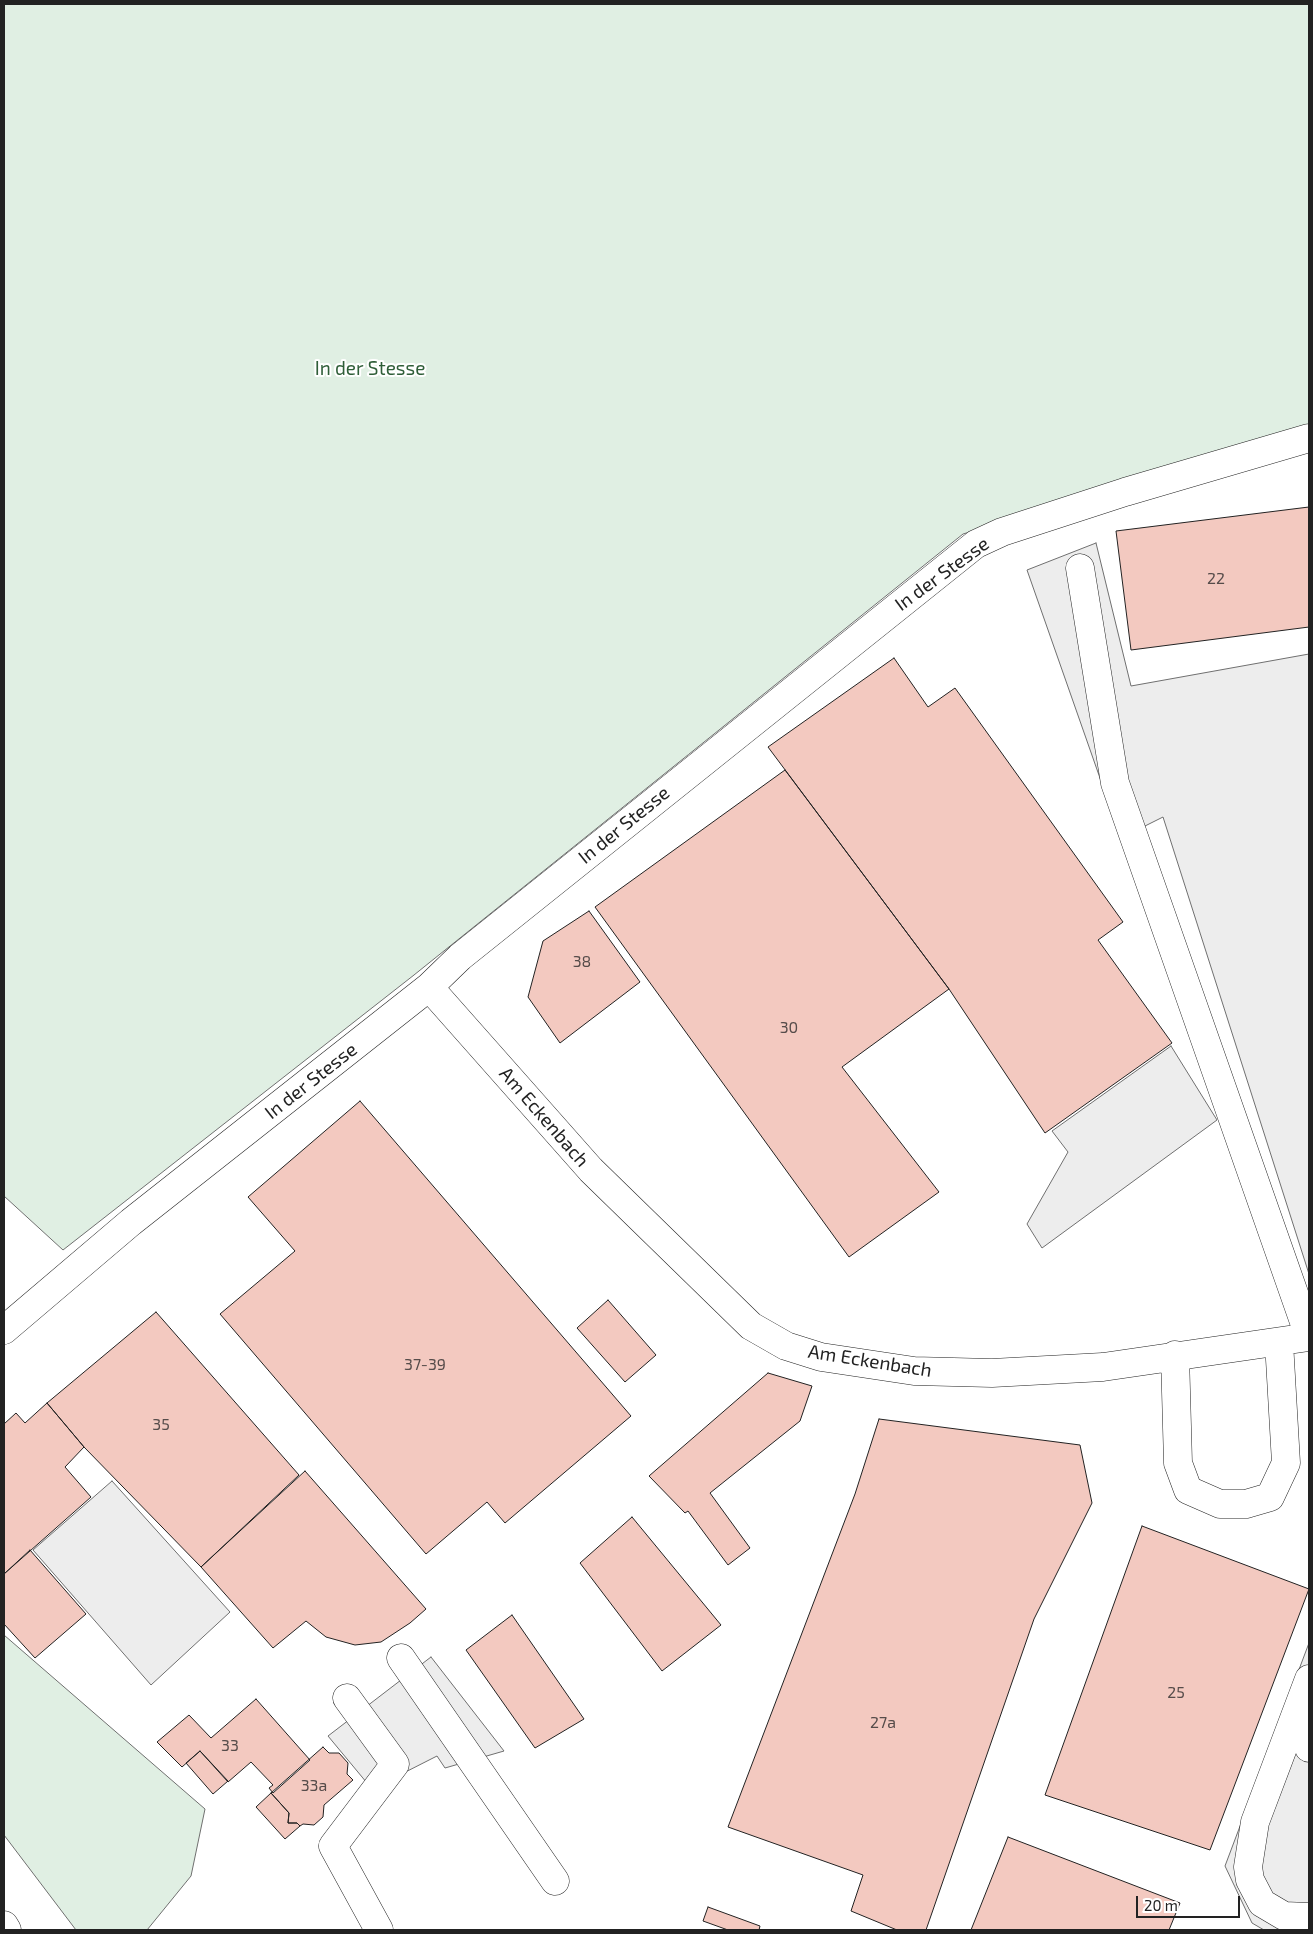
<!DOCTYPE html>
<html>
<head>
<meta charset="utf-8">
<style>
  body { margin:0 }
  #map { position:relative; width:1313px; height:1934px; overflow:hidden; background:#fff; font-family:"Exo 2",sans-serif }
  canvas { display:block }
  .frame { position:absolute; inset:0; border:5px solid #222; pointer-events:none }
  .scale { position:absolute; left:1136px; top:1896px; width:104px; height:22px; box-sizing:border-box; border:2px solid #222; border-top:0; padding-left:6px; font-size:15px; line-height:18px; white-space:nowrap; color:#222; -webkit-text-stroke:4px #fff; paint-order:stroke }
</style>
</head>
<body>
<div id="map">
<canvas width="1313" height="1934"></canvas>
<div class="frame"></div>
<div class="scale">20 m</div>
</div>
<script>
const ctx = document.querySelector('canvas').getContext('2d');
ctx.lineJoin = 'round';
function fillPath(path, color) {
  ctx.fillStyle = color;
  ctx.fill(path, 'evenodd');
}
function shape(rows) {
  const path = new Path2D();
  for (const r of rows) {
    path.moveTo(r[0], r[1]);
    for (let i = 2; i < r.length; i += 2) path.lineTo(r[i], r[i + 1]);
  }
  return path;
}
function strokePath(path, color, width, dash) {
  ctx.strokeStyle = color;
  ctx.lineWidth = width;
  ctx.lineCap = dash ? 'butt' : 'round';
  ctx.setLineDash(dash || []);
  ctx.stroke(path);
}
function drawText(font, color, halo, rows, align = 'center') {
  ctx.font = font + ' "Exo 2",sans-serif';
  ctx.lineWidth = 4;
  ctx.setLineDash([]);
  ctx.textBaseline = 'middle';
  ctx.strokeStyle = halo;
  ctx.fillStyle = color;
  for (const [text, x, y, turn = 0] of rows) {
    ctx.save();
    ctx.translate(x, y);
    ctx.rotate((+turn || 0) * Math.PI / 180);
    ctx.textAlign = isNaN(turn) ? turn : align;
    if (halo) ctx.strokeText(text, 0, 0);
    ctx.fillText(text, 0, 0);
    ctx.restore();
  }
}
const green = shape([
  [4,4,1309,4,1309,431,963,534,414,975,63,1250,4,1196,4,4],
  [4,1635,205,1809,191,1876,147,1930,76,1930,4,1835,4,1635]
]);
fillPath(green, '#e0efe3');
strokePath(green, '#6f6f6f', 1);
const parking = shape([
  [1096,543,1131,686,1309,654,1309,1274,1163,817,1121,838,1027,570,1096,543],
  [1171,1046,1217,1120,1042,1248,1027,1224,1068,1152,1052,1131,1171,1046],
  [112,1481,230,1612,151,1685,33,1550,112,1481],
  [1309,1643,1309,1930,1264,1930,1252,1923,1225,1866,1309,1643],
  [431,1657,504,1751,445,1768,437,1756,372,1789,328,1736,431,1657]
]);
fillPath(parking, '#ededed');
strokePath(parking, '#6f6f6f', 1);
const building = shape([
  [1309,507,1309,627,1131,650,1116,531,1309,507],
  [894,658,928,707,955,688,1123,922,1098,940,1172,1043,1045,1133,949,989,768,747,894,658],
  [785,770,949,989,842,1067,939,1192,849,1257,595,907,785,770],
  [589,911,640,982,560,1043,528,997,543,941,589,911],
  [360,1101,631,1416,505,1523,487,1502,426,1554,220,1314,295,1251,248,1197,360,1101],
  [608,1300,656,1355,625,1382,577,1328,608,1300],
  [156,1312,299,1475,201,1567,84,1447,47,1403,156,1312],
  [768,1373,812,1386,800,1421,710,1493,750,1548,728,1565,688,1511,685,1513,649,1476,768,1373],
  [47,1403,84,1447,65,1467,91,1497,4,1574,4,1424,16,1413,25,1423,47,1403],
  [879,1419,1080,1445,1092,1503,1034,1619,926,1930,897,1930,851,1911,863,1875,728,1827,855,1494,879,1419],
  [305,1471,426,1609,410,1623,381,1642,355,1645,326,1637,306,1621,273,1648,201,1567,305,1471],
  [632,1517,721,1625,662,1671,580,1563,632,1517],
  [1142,1526,1309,1589,1210,1850,1045,1795,1142,1526],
  [30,1550,86,1614,35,1658,4,1624,4,1574,30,1550],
  [512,1615,584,1719,535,1748,466,1650,512,1615],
  [256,1699,310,1760,273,1793,269,1788,273,1785,251,1762,228,1782,200,1751,182,1767,157,1742,189,1715,211,1738,256,1699],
  [323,1747,329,1753,339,1753,348,1763,347,1774,353,1780,324,1805,323,1817,314,1825,303,1824,300,1826,297,1823,288,1823,289,1813,271,1793,323,1747],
  [200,1751,228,1781,213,1794,186,1763,200,1751],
  [271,1793,289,1813,288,1823,297,1823,300,1826,285,1839,256,1807,271,1793],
  [1008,1837,1180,1903,1169,1930,971,1930,1008,1837],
  [708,1907,760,1926,759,1930,728,1930,703,1921,708,1907]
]);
fillPath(building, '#f3c9c0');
strokePath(building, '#222', 1);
const minor = shape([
  [1080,568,1115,783,1309,1336],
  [429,987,591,1170,751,1326,786,1346,821,1357,914,1371,992,1373,1103,1367,1309,1337],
  [4,1330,131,1222,429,987,460,957,976,544,1002,532,1125,492,1309,438],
  [1175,1355,1178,1463,1188,1490,1220,1504,1246,1504,1270,1497,1286,1463,1279,1342],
  [401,1658,555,1881],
  [1309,1679,1255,1822,1248,1867,1250,1880,1262,1903,1284,1916,1309,1917],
  [347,1698,395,1764,333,1846,379,1930],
  [1304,1701,1309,1748],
  [4,1925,7,1930]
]);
strokePath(minor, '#222', 29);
strokePath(minor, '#fff', 28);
drawText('16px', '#564c4a', null, [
  ["22",1216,579],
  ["38",582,962],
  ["30",789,1028],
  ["37-39",425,1365],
  ["35",161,1425],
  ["25",1176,1693],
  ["27a",883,1723],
  ["33",230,1746],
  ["33a",314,1786]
]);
drawText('19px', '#2f5e38', '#fff', [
  ["In der Stesse",370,369]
]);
drawText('19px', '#222', '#fff', [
  ["In der Stesse",942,574,-36],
  ["In der Stesse",624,825,-39],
  ["In der Stesse",311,1081,-38],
  ["Am Eckenbach",544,1117,49],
  ["Am Eckenbach",870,1361,9]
]);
</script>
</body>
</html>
